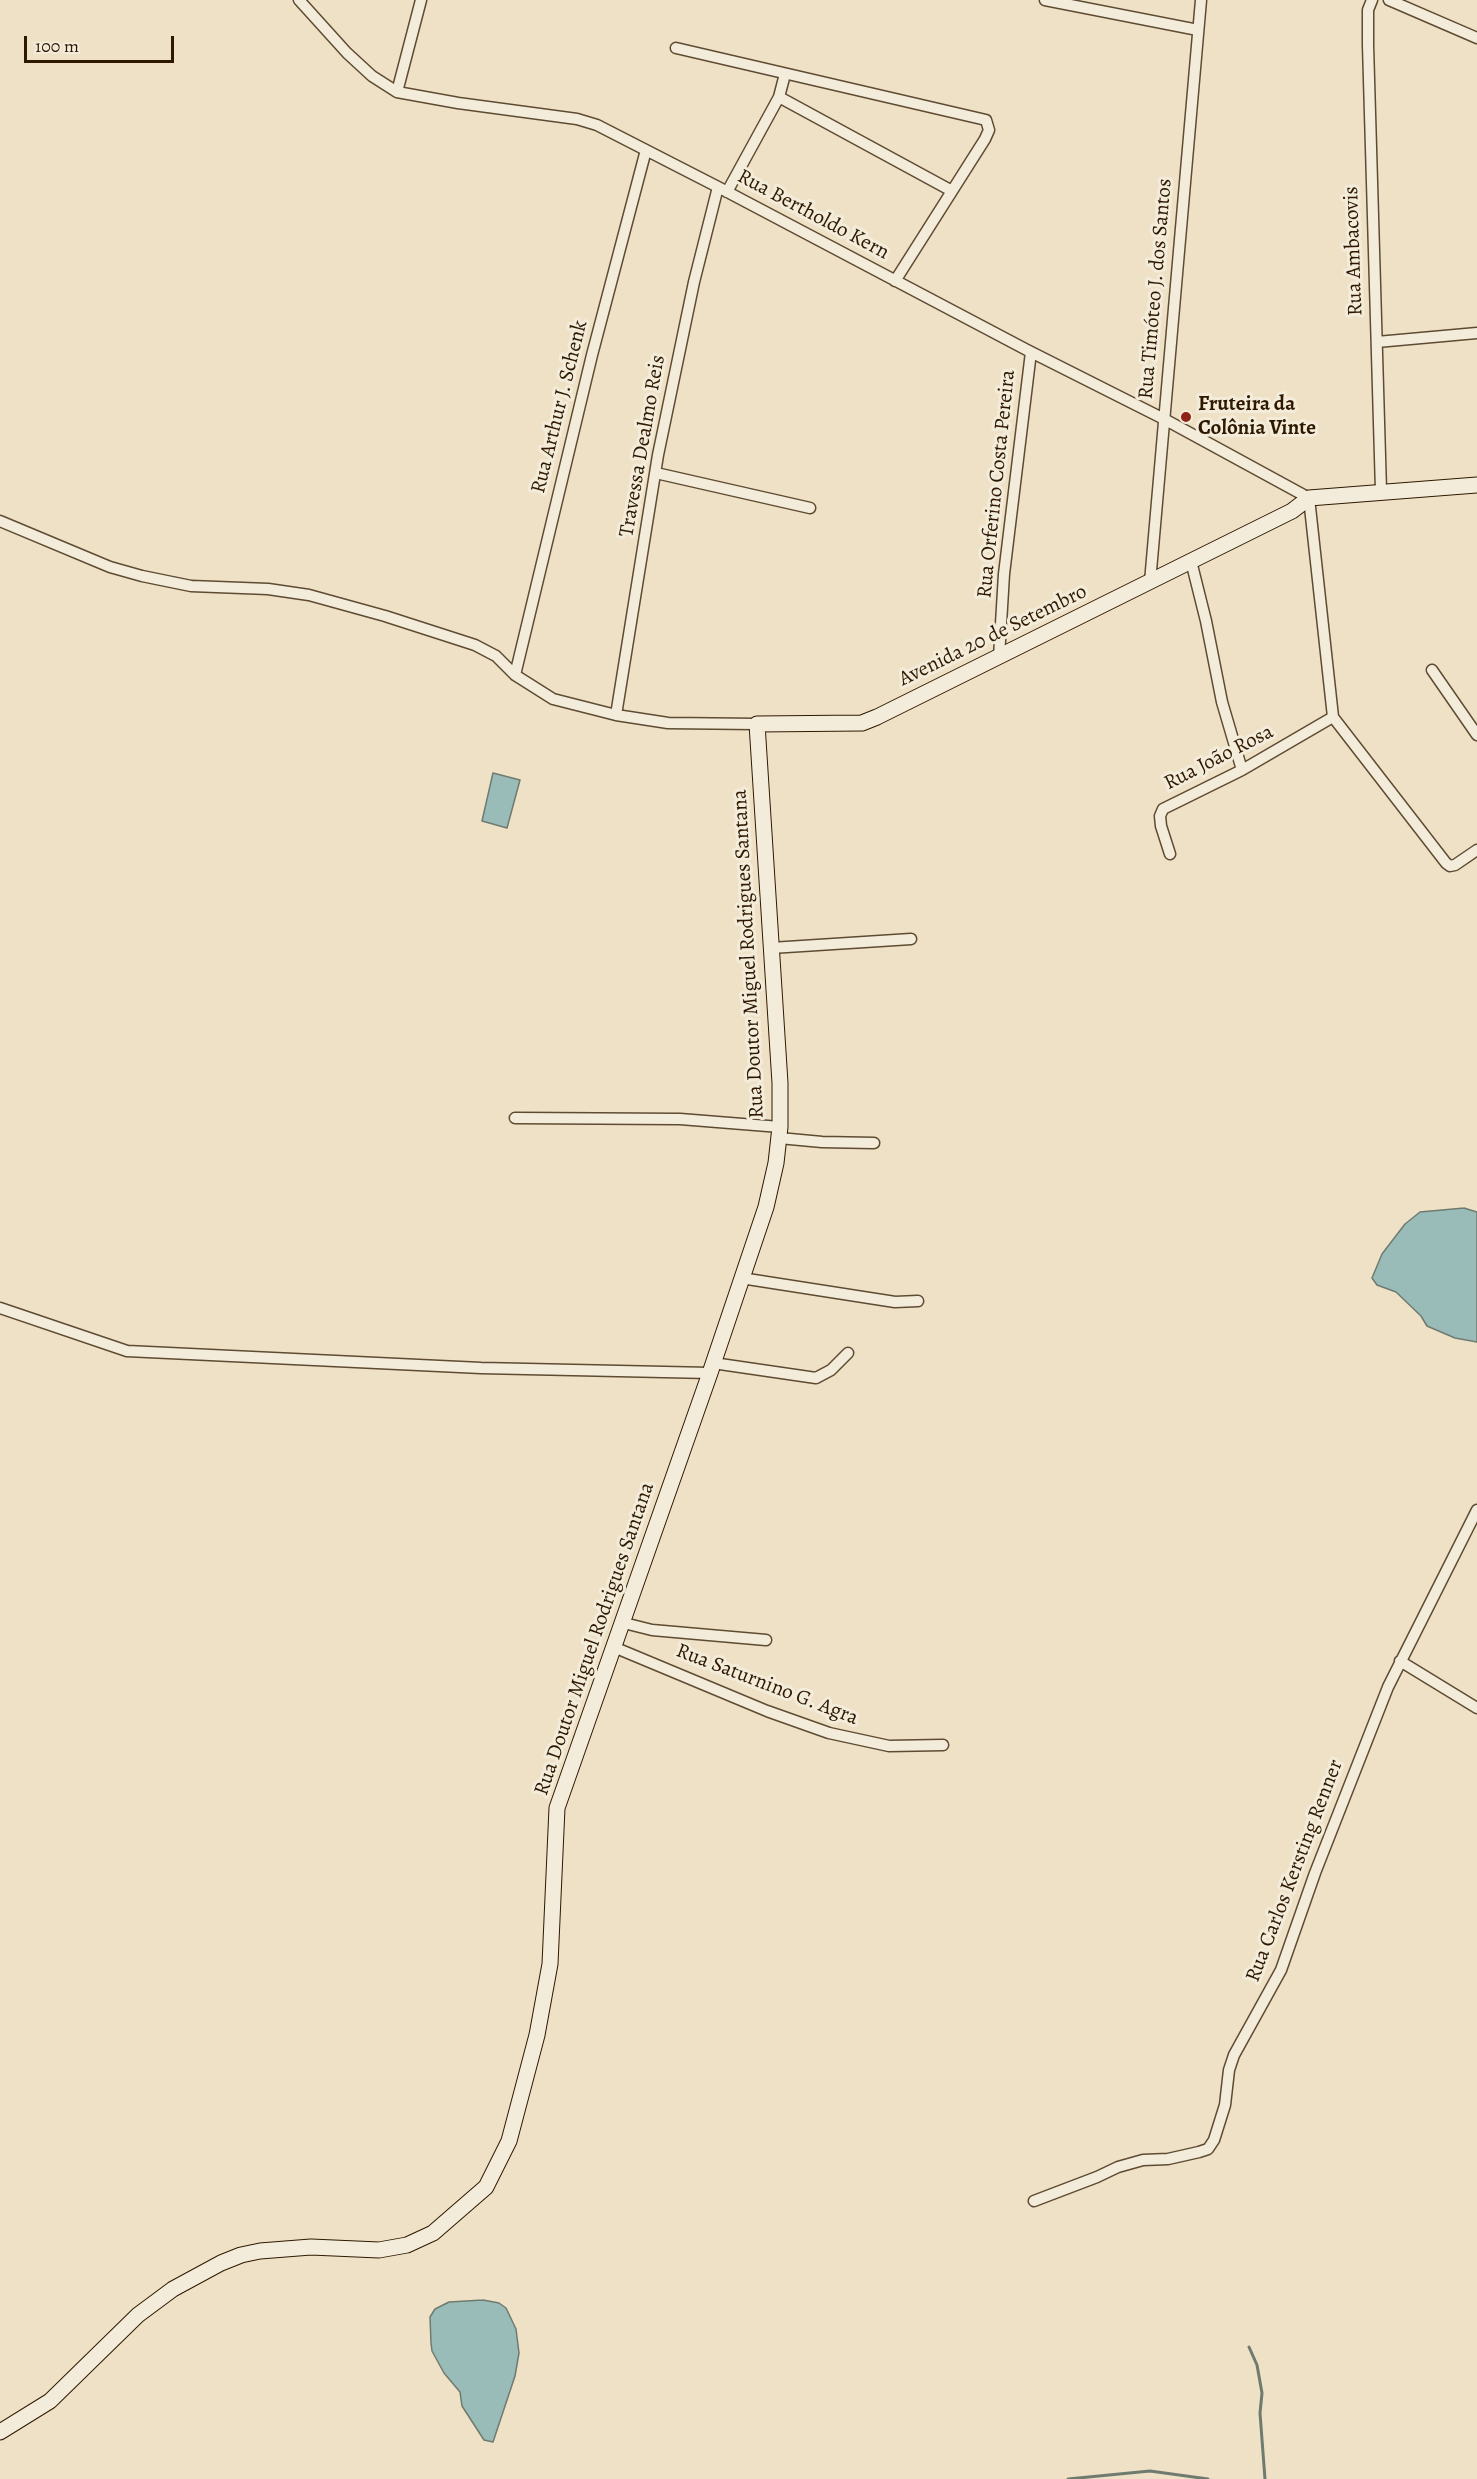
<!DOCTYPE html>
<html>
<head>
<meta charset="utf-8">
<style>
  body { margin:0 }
  #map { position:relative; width:1477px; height:2479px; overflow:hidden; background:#eee1c6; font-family:Alegreya,serif }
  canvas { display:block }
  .scale { position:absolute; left:24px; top:36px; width:150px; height:27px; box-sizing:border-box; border:3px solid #2e1900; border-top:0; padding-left:8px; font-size:18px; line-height:21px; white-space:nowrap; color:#2e1900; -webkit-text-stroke:4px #f4ecda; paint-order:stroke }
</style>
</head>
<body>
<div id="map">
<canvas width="1477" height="2479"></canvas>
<div class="scale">100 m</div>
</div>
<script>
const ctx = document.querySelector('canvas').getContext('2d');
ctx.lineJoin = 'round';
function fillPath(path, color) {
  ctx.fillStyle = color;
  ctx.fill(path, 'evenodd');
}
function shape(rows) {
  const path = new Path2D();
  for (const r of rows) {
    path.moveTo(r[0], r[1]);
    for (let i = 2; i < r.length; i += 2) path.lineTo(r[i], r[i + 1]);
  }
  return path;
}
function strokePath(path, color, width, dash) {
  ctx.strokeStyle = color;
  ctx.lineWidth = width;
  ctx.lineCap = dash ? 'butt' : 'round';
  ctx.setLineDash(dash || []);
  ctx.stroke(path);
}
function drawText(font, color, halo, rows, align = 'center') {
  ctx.font = font + ' Alegreya,serif';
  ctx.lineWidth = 6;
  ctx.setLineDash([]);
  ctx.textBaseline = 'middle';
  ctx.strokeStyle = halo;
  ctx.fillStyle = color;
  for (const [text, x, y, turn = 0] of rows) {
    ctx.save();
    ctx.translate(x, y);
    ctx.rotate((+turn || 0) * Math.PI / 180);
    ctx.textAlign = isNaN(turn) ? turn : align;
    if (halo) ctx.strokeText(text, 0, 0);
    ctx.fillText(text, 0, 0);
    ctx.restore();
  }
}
const water = shape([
  [493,773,520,780,507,828,482,821,493,773],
  [1464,1208,1477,1212,1477,1342,1455,1338,1427,1326,1421,1316,1396,1292,1377,1285,1372,1278,1382,1254,1405,1224,1420,1212,1464,1208],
  [483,2300,499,2303,506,2308,516,2329,519,2353,515,2376,493,2442,484,2440,462,2406,460,2392,444,2373,432,2351,431,2343,430,2317,435,2309,449,2302,483,2300]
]);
fillPath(water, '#9abcb9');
strokePath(water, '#6f7b6f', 1.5);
strokePath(shape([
  [1249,2347,1257,2365,1262,2393,1260,2413,1265,2479],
  [1068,2479,1150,2471,1208,2479]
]), '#6f7b6f', 3);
const street = shape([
  [299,0,347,53,372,76,397,92,458,103,577,119,597,125,718,187,1027,350,1164,419,1309,498,1333,717,1446,863,1450,866,1455,865,1477,850],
  [1045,0,1198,30],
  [1372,0,1368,10,1368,45,1381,491],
  [1389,0,1477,38],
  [676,48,986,120,989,130,985,139,895,281],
  [397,92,421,0],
  [779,97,952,191],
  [727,192,779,97,785,74],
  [1377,342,1477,333],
  [656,473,810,508],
  [0,521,110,567,142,576,191,586,268,589,309,595,385,616,475,645,496,656,515,675,553,699,616,715,668,723,757,724],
  [1191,561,1206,621,1222,702,1242,770],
  [1150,582,1201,0],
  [999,657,1004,574,1031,352],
  [1432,670,1477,735],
  [515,675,592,355,646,150],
  [616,715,658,455,694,282,718,187],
  [1170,854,1161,826,1160,816,1163,809,1242,770,1333,717],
  [771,948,911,939],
  [515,1118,680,1119,780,1127],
  [779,1138,822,1142,874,1143],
  [741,1278,895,1302,918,1301],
  [0,1308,127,1351,481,1368,710,1373],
  [713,1363,816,1378,831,1370,848,1353],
  [624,1623,652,1630,766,1640],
  [616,1648,767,1711,829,1733,889,1746,943,1745],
  [1400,1661,1477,1708],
  [1034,2201,1097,2177,1118,2167,1143,2160,1168,2159,1199,2152,1208,2149,1214,2140,1225,2105,1229,2070,1234,2055,1281,1970,1315,1873,1388,1687,1477,1510]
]);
const secondary = shape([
  [0,2432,50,2401,138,2315,173,2289,221,2263,241,2255,260,2251,311,2247,379,2250,407,2245,433,2233,486,2187,509,2141,537,2035,550,1964,557,1808,710,1373,766,1207,776,1163,780,1127,780,1083,757,724,862,723,877,717,1292,511,1309,498,1477,485]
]);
strokePath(street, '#5e4b32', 13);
strokePath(secondary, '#2e1900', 17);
strokePath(street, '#f4ecda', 10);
strokePath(secondary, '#f4ecda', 15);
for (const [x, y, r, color] of [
  [1186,417,6,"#8f2418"]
]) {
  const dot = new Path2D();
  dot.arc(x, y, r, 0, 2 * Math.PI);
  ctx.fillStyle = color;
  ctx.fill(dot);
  strokePath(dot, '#f4ecda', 2);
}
drawText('21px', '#2e1900', '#f4ecda', [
  ["Rua Bertholdo Kern",813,215,28],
  ["Rua Ambacovis",1354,251,-92],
  ["Rua Timóteo J. dos Santos",1156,289,-85],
  ["Rua Arthur J. Schenk",560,407,-76],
  ["Travessa Dealmo Reis",643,446,-80],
  ["Rua Orferino Costa Pereira",997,484,-84],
  ["Avenida 20 de Setembro",993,636,-26],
  ["Rua João Rosa",1219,758,-27],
  ["Rua Doutor Miguel Rodrigues Santana",749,954,-93],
  ["Rua Doutor Miguel Rodrigues Santana",595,1639,-71],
  ["Rua Saturnino G. Agra",767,1685,21],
  ["Rua Carlos Kersting Renner",1295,1871,-69]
]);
drawText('bold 21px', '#2e1900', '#f4ecda', [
  ["Fruteira da",1198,405],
  ["Colônia Vinte",1198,429]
], 'left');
</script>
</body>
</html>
